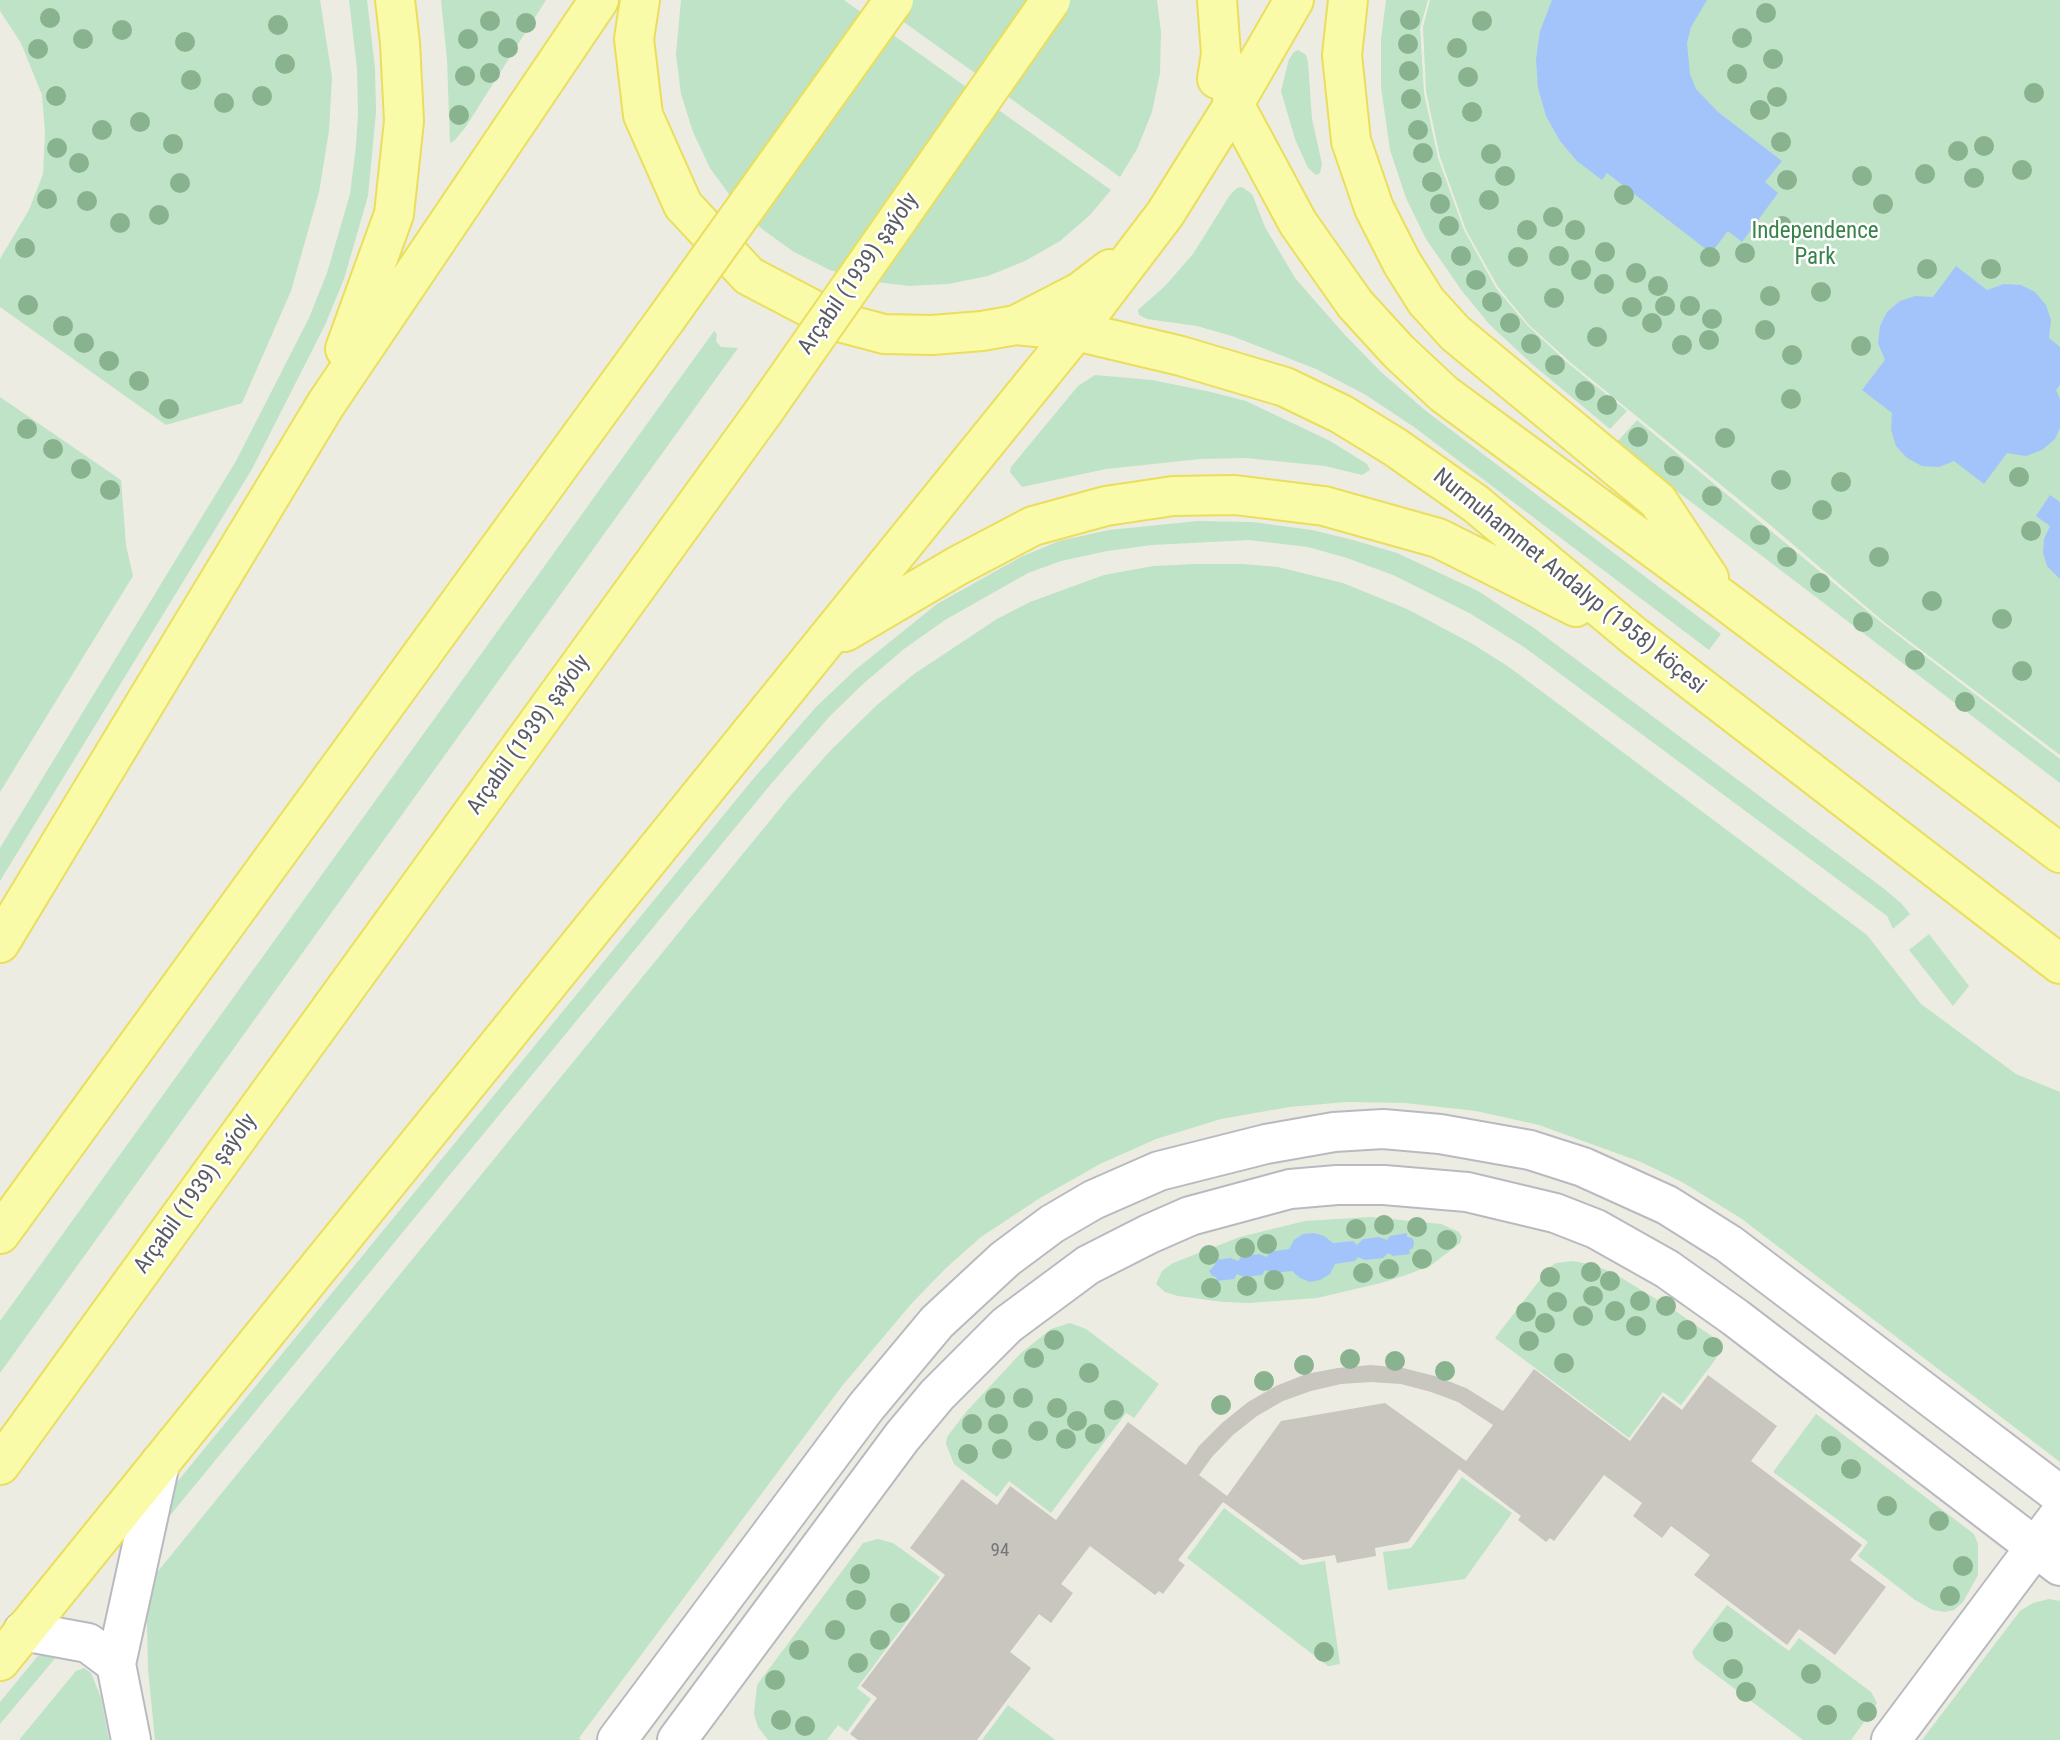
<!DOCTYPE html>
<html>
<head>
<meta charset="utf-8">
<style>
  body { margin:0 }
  canvas { display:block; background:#ecece2 }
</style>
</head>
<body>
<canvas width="2060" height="1740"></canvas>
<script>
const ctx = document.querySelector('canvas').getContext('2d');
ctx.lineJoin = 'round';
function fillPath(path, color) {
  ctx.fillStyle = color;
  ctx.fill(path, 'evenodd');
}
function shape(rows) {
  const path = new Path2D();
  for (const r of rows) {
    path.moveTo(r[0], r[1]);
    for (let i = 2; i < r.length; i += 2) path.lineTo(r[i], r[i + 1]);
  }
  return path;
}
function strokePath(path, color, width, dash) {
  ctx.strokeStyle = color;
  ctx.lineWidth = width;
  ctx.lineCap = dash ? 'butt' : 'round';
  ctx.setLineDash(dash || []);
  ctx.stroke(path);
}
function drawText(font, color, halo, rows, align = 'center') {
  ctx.font = font + ' "Roboto Condensed",sans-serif';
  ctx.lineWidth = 5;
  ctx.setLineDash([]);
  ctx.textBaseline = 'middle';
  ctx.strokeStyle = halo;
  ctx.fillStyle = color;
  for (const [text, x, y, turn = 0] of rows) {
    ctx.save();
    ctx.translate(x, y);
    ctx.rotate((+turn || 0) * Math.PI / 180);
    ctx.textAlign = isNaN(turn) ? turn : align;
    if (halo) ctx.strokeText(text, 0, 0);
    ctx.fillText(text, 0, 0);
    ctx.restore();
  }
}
fillPath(shape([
  [0,0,320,0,332,77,329,131,319,192,291,291,242,403,166,425,0,307,0,259,29,210,43,174,45,132,42,95,21,43,0,11],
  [349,0,367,0,375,68,376,112,368,196,344,279,325,325,252,469,0,881,0,848,236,461,309,318,327,273,350,194,356,146,358,113,357,69],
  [441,0,546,0,465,128,454,141,450,143,447,60],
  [681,0,844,0,1111,190,1090,215,1060,241,1025,261,988,276,948,284,909,286,869,281,830,270,794,252,762,229,734,201,710,168,693,132,681,94,676,54],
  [873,0,1157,0,1161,32,1160,73,1152,112,1137,149,1120,177],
  [1386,0,1428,0,1420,28,1424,93,1438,158,1464,230,1496,288,1528,326,1569,364,1627,411,1610,429,1532,364,1489,324,1462,291,1426,239,1406,198,1390,150,1381,87,1381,39],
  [1430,0,2060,0,2060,755,1884,622,1769,524,1570,362,1529,325,1498,287,1466,230,1440,157,1426,91,1423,27],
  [1298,50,1306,55,1308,62,1312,119,1322,164,1320,173,1316,175,1308,168,1295,139,1281,91,1289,59,1294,52],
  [1242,187,1252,194,1265,227,1295,278,1344,334,1381,372,1426,411,1721,634,1709,650,1414,427,1366,395,1316,369,1232,336,1197,326,1147,319,1139,315,1138,310,1165,286,1193,254,1230,195,1237,188],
  [714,331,717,334,716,341,721,347,738,348,0,1373,0,1321],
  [1095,375,1152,380,1211,392,1246,401,1330,441,1367,464,1370,470,1362,475,1325,466,1245,458,1200,459,1106,469,1022,487,1010,472,1011,467,1078,386],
  [0,397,121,480,126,545,133,576,0,792],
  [1637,420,1882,623,2060,759,2060,783,1640,463,1617,442],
  [1198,521,1252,522,1312,530,1353,540,1397,553,1478,591,1534,628,1883,888,1901,903,1910,914,1893,929,1887,916,1871,904,1524,647,1471,614,1393,575,1347,558,1308,547,1249,540,1152,545,1107,551,1061,561,1028,573,945,620,904,649,863,684,830,716,771,784,158,1530,173,1487,754,778,816,707,855,670,937,604,1021,557,1059,541,1109,530],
  [1194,564,1243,564,1278,567,1343,583,1407,609,1471,643,1509,667,1867,935,1921,1004,2016,1074,2060,1092,2060,1462,1742,1219,1682,1182,1641,1162,1539,1125,1476,1111,1405,1103,1346,1102,1289,1107,1221,1119,1156,1139,1100,1164,1040,1198,981,1237,946,1268,912,1303,842,1386,579,1738,581,1740,155,1740,148,1669,147,1621,150,1581,790,796,830,751,877,705,914,674,997,619,1030,602,1104,575,1153,566],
  [1929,934,1969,986,1953,1006,1909,950],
  [1371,1217,1441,1224,1459,1232,1462,1237,1460,1243,1430,1266,1406,1275,1381,1283,1317,1298,1249,1303,1224,1302,1178,1296,1165,1292,1156,1284,1162,1271,1173,1263,1240,1237,1305,1221],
  [1573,1261,1594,1265,1615,1274,1674,1310,1723,1344,1715,1360,1681,1405,1663,1392,1629,1438,1495,1338,1549,1268,1556,1263],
  [1070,1323,1086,1329,1159,1384,1134,1418,1126,1413,1051,1513,1009,1481,997,1497,954,1464,946,1444,947,1437,966,1412,1021,1353,1051,1329],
  [1816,1414,1974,1534,1978,1544,1978,1575,1963,1602,1954,1610,1945,1612,1933,1610,1915,1600,1858,1556,1868,1542,1773,1472],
  [1462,1477,1512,1513,1465,1579,1388,1590,1383,1552,1411,1548],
  [1224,1508,1301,1565,1325,1561,1340,1664,1328,1666,1187,1558],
  [878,1539,893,1543,940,1577,857,1688,871,1699,847,1732,838,1725,827,1740,768,1740,758,1727,754,1714,757,1685,863,1543],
  [2049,1599,2060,1601,2060,1740,1922,1740,2020,1611,2033,1603],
  [1727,1605,1789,1651,1799,1638,1871,1692,1877,1703,1875,1707,1851,1740,1803,1740,1695,1659,1692,1652,1694,1649],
  [44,1653,57,1656,0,1724,0,1702,37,1657],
  [84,1668,91,1673,101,1698,109,1740,19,1740,76,1671],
  [1008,1705,1054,1739,1054,1740,982,1740]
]), '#bfe3c6');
fillPath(shape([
  [1552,0,1707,0,1691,27,1687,43,1690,74,1696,89,1718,112,1782,161,1765,182,1778,193,1742,242,1728,231,1711,253,1607,173,1602,180,1577,161,1560,141,1546,116,1538,88,1536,59,1540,31],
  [1956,266,1987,290,2004,284,2021,285,2035,292,2046,305,2051,320,2049,338,2060,347,2060,385,2056,390,2060,399,2060,428,2055,439,2042,450,2026,456,2007,453,1984,484,1954,461,1939,467,1922,466,1907,458,1896,446,1891,430,1892,413,1862,390,1885,360,1878,343,1880,326,1887,312,1900,301,1915,296,1933,297],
  [2050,495,2060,502,2060,579,2047,566,2043,553,2044,539,2050,526,2036,516],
  [1314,1233,1324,1236,1333,1243,1353,1241,1357,1245,1363,1239,1379,1237,1387,1240,1390,1236,1407,1233,1407,1237,1412,1238,1414,1242,1413,1248,1409,1250,1410,1254,1393,1256,1388,1253,1383,1258,1365,1260,1358,1257,1355,1261,1335,1264,1330,1274,1320,1280,1310,1282,1300,1278,1292,1271,1273,1273,1265,1270,1262,1275,1244,1277,1237,1274,1234,1279,1217,1281,1216,1277,1212,1276,1209,1271,1215,1265,1214,1260,1231,1258,1238,1261,1241,1257,1259,1254,1267,1257,1269,1252,1289,1249,1294,1240,1303,1234]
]), '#a3c4fb');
fillPath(shape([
  [1371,1365,1403,1368,1435,1376,1466,1388,1503,1411,1534,1369,1630,1441,1663,1396,1682,1410,1708,1375,1777,1426,1751,1461,1862,1545,1850,1560,1886,1587,1835,1655,1799,1629,1787,1645,1694,1575,1710,1555,1671,1526,1662,1538,1633,1516,1642,1503,1604,1475,1554,1541,1550,1538,1546,1542,1518,1520,1521,1516,1459,1469,1408,1542,1375,1548,1376,1556,1337,1563,1335,1555,1303,1560,1223,1502,1178,1560,1185,1565,1163,1594,1159,1591,1155,1595,1090,1546,1061,1584,1073,1593,1051,1623,1039,1614,1010,1652,1031,1668,977,1740,858,1740,850,1734,877,1698,861,1686,945,1575,910,1548,962,1479,997,1505,1010,1486,1056,1520,1128,1422,1186,1465,1199,1446,1222,1423,1248,1402,1276,1386,1306,1374,1338,1368],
  [1371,1382,1401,1384,1431,1392,1458,1402,1493,1425,1466,1461,1385,1403,1281,1421,1227,1496,1199,1475,1212,1457,1233,1435,1257,1416,1283,1401,1311,1391,1341,1384]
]), '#c8c6bf');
const minor = shape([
  [23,1631,88,1643,116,1664],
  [131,1740,116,1664,160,1463],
  [617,1740,866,1407,937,1322,1005,1259,1052,1224,1093,1200,1159,1171,1266,1144,1334,1132,1383,1129,1440,1134,1530,1150,1583,1167,1667,1205,1729,1244,2060,1495],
  [677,1740,902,1437,937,1395,1007,1325,1088,1265,1149,1234,1190,1216,1290,1189,1337,1185,1384,1185,1467,1192,1555,1213,1596,1229,1667,1269,1736,1318,2060,1566],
  [1891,1740,2060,1514]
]);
const major = shape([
  [640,0,634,39,643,115,683,205,749,276,835,321,884,334,932,335,982,331,1016,325,1080,292,1110,269],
  [1217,0,1221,54,1217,79],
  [1348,0,1342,55,1351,141,1374,208,1402,263,1426,301,1455,333,1658,501,1709,578],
  [1221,54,1234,104,1298,223,1355,304,1399,352,1444,394,1724,600,2060,853],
  [1016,325,1076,331,1181,356,1285,387,1341,414,1395,447,1476,504,1634,636,2060,964],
  [345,349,394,214,404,121,400,43,395,0],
  [845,632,957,566,1033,526,1106,506,1173,496,1235,495,1324,506,1438,538,1576,607],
  [0,943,326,404,599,0],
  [0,1234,666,319],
  [0,1465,764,411],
  [0,1661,1076,331,1165,214,1234,104,1294,0]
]);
strokePath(minor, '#b9bac0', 42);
strokePath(major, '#ebde5c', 42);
strokePath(minor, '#fff', 38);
strokePath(major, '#f9fba8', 38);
const majorBridge = shape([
  [666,319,894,0],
  [764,411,1051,0]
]);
strokePath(majorBridge, '#ebde5c', 42, []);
strokePath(majorBridge, '#f9fba8', 38);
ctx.fillStyle = '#89b28e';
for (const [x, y] of [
  [1766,13],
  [50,18],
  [1410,20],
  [490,21],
  [1482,21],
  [526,23],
  [278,25],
  [122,30],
  [1742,38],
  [83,39],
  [468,39],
  [185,42],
  [1408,44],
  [508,48],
  [1457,48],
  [38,49],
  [1773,59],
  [285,64],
  [1409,71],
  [490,73],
  [1737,74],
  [465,76],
  [1468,77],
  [191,80],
  [2034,93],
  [56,96],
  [262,96],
  [1777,97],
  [1411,99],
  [224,103],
  [1760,110],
  [1472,112],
  [459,115],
  [140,122],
  [102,130],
  [1418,130],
  [1781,142],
  [173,144],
  [1984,146],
  [57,148],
  [1958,151],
  [1423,153],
  [1491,154],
  [79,163],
  [2022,170],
  [1925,174],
  [1505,176],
  [1862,176],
  [1974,178],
  [1787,180],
  [1432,182],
  [180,183],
  [1624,195],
  [47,199],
  [1489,200],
  [87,201],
  [1440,204],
  [1883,204],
  [159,215],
  [1553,217],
  [120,223],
  [1449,226],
  [1782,226],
  [1527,230],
  [1575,230],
  [25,248],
  [1605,252],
  [1745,253],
  [1461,256],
  [1559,256],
  [1518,257],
  [1710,257],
  [1927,269],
  [1991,269],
  [1581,270],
  [1636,273],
  [1476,280],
  [1604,284],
  [1658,286],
  [1821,292],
  [1770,296],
  [1554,298],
  [1492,302],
  [28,305],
  [1665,306],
  [1690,306],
  [1632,307],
  [1712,319],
  [1510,323],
  [1652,323],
  [63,326],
  [1765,330],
  [1597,337],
  [1709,340],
  [84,343],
  [1531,344],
  [1682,345],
  [1861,346],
  [1792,355],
  [109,361],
  [1555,365],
  [139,381],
  [1585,391],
  [1791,399],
  [1607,405],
  [169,409],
  [27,429],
  [1638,437],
  [1725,438],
  [53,449],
  [1674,466],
  [81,469],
  [2019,477],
  [1781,480],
  [1841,482],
  [110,490],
  [1712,496],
  [1822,510],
  [2031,531],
  [1760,535],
  [1787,557],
  [1879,557],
  [1820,583],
  [1932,601],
  [2002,619],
  [1863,622],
  [1915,660],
  [2022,671],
  [1965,702],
  [1384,1225],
  [1417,1227],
  [1356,1229],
  [1447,1240],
  [1267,1244],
  [1245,1248],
  [1209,1255],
  [1422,1259],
  [1389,1269],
  [1591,1272],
  [1363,1273],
  [1550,1277],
  [1274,1280],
  [1610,1281],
  [1247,1286],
  [1211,1288],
  [1593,1296],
  [1640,1301],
  [1557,1302],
  [1666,1306],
  [1615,1311],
  [1526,1312],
  [1583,1316],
  [1545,1323],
  [1636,1326],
  [1687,1330],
  [1054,1340],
  [1529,1341],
  [1713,1347],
  [1034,1358],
  [1350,1359],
  [1395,1361],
  [1564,1363],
  [1304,1365],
  [1445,1371],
  [1089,1373],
  [1264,1381],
  [995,1398],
  [1023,1398],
  [1221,1405],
  [1057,1408],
  [1114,1410],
  [1077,1421],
  [972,1424],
  [998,1424],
  [1038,1431],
  [1095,1434],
  [1066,1439],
  [1831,1446],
  [1002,1449],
  [968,1454],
  [1851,1469],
  [1887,1506],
  [1939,1521],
  [1963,1566],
  [860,1574],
  [1950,1596],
  [856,1600],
  [900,1613],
  [835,1630],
  [1723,1632],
  [880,1640],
  [799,1650],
  [1324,1652],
  [858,1663],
  [1733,1669],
  [1811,1674],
  [775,1680],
  [1746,1692],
  [1867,1712],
  [1827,1715],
  [781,1720],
  [805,1726]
]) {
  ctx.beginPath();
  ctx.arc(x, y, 10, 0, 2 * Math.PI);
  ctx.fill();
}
drawText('19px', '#767679', null, [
  ["94",1000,1551]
]);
drawText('23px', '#38834a', '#fff', [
  ["Independence",1815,232],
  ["Park",1815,258]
]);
drawText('23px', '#5a5c62', '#fff', [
  ["Arçabil (1939) şaýoly",859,274,-55],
  ["Nurmuhammet Andalyp (1958) köçesi",1569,582,39],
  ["Arçabil (1939) şaýoly",529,735,-54],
  ["Arçabil (1939) şaýoly",196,1194,-54]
]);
</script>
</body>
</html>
